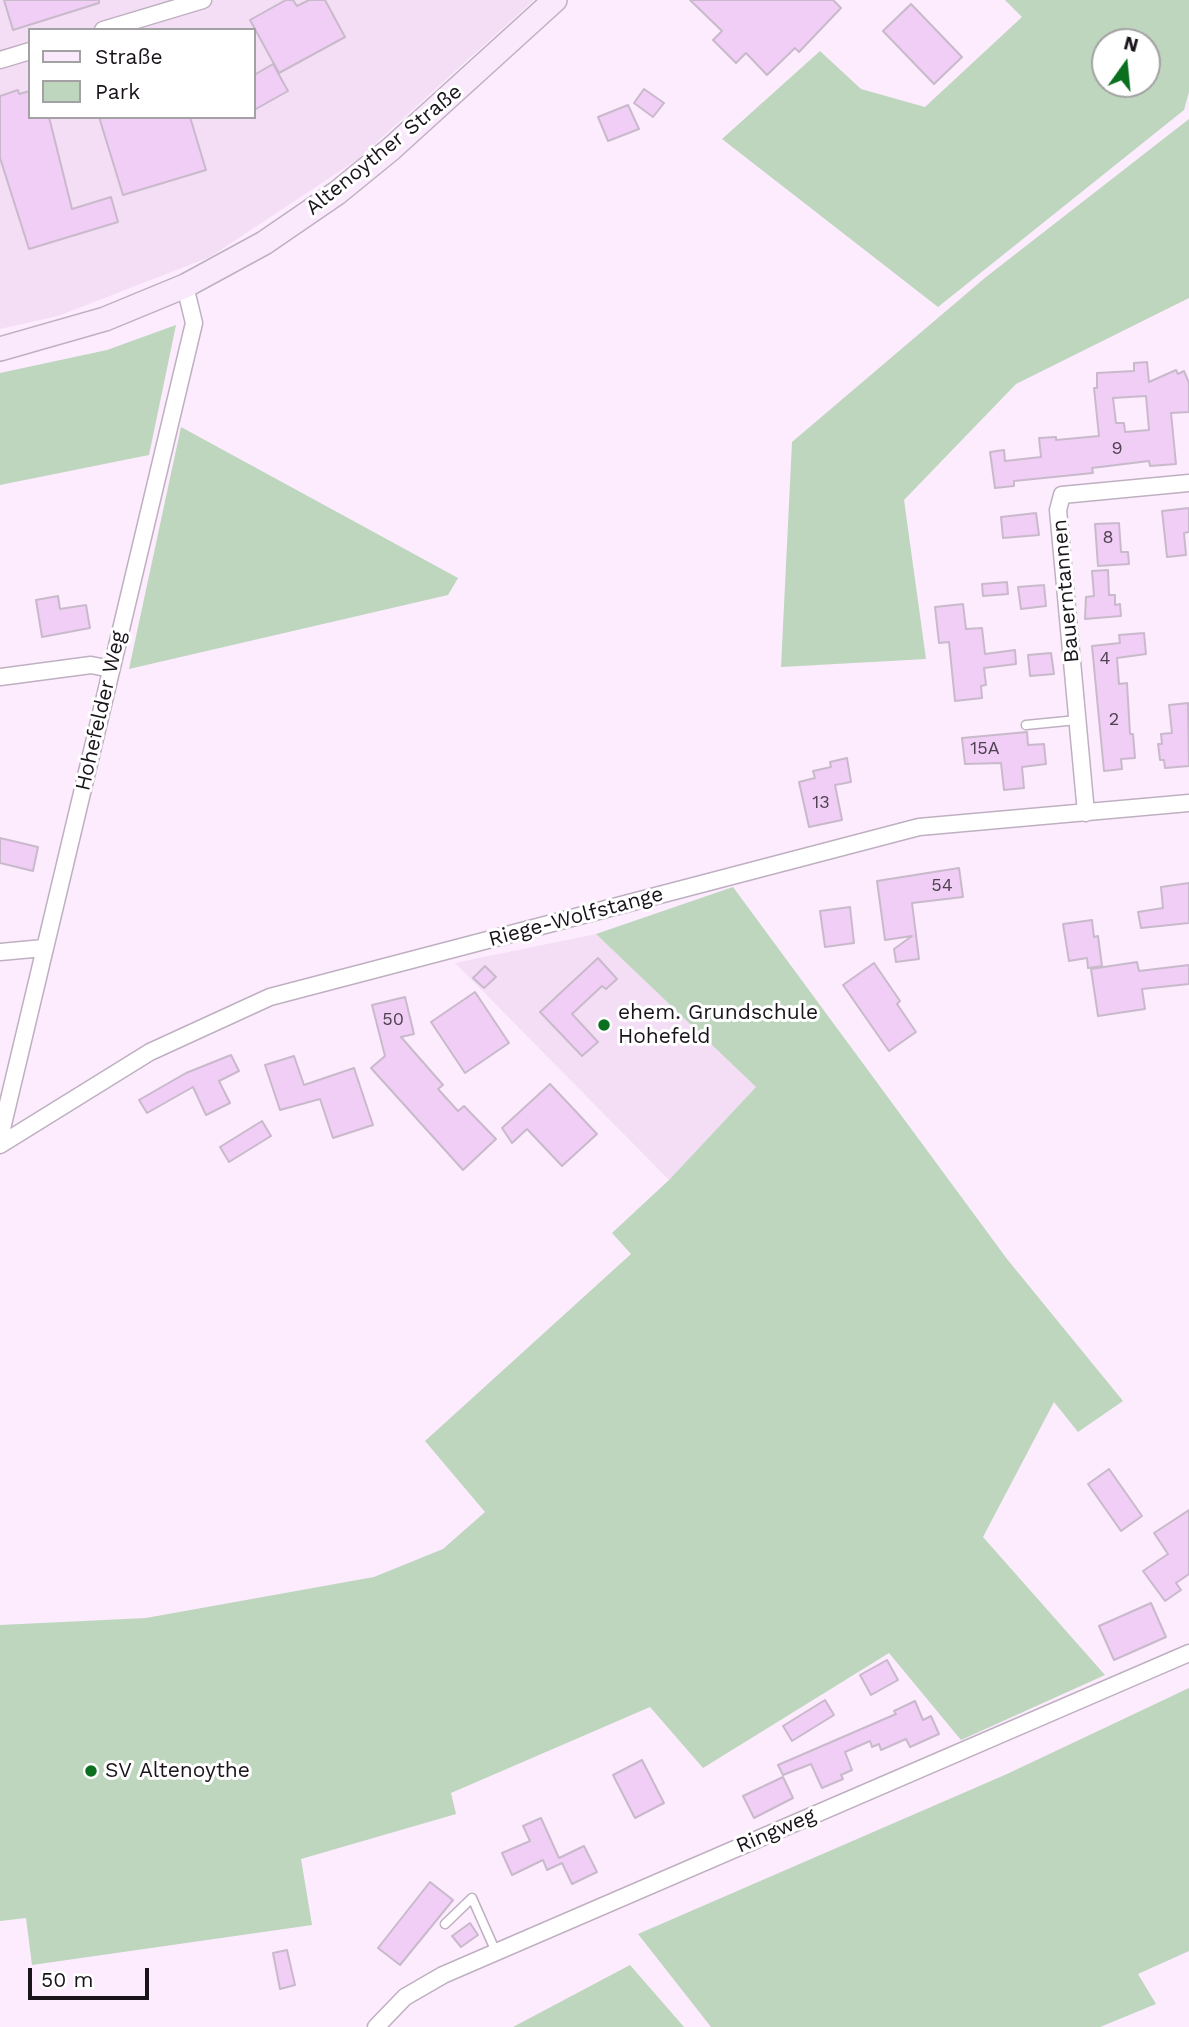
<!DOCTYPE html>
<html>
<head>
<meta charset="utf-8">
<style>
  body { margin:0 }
  #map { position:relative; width:1189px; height:2027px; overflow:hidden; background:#fcecfe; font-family:"Work Sans",sans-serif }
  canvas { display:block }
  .legend { position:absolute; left:28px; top:28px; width:228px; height:91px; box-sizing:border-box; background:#fff; border:2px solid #a3a1a3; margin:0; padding:9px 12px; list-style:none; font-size:21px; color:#19131a }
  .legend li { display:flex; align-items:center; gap:14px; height:35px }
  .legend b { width:35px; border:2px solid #a3a1a3 }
  .north { position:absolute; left:1091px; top:28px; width:70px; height:70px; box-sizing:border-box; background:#fff; border:2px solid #a3a1a3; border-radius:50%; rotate:15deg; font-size:19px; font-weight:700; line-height:28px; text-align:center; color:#19131a }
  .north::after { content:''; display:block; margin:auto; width:24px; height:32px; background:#0a6f1e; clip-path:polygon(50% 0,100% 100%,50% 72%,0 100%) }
  .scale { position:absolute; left:28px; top:1968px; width:121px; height:32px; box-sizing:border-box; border:4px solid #19131a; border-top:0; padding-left:9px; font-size:21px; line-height:24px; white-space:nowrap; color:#19131a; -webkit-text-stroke:5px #fff; paint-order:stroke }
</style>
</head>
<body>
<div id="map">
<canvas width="1189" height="2027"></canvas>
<ul class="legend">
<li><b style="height:9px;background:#fae9fd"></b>Straße</li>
<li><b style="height:19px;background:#bdd6bd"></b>Park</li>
</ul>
<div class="north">N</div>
<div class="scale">50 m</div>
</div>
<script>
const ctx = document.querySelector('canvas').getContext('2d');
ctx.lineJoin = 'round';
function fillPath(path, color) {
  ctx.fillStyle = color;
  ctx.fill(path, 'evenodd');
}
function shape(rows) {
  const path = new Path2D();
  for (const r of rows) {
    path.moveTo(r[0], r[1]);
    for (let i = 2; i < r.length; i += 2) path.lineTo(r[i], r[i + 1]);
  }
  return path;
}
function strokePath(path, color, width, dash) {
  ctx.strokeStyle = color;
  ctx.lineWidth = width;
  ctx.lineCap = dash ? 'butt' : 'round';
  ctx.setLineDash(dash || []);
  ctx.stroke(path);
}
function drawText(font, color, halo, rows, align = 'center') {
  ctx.font = font + ' "Work Sans",sans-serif';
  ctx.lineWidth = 6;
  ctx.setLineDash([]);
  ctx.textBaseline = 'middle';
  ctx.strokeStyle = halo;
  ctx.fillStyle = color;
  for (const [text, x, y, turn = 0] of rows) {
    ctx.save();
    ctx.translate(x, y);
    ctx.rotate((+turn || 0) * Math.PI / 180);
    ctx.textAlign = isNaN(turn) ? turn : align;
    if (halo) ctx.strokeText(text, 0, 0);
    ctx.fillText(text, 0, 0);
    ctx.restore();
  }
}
fillPath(shape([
  [0,0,534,0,358,159,210,257,58,316,0,329],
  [30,30,254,30,254,117,30,117],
  [596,934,756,1087,669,1180,455,963]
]), '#f3def6');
fillPath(shape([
  [1005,0,1189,0,1189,92,1184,110,938,307,722,139,820,51,861,89,925,107,1022,17],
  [1105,42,1147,42,1147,84,1105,84],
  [1189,119,1189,298,1016,384,904,500,926,659,781,667,792,442,986,277],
  [176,325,149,455,0,485,0,373,107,350],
  [181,427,458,578,448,595,129,669],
  [733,887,1007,1259,1123,1401,1078,1432,1054,1402,983,1537,1105,1675,961,1740,889,1653,703,1768,650,1707,451,1793,456,1814,301,1859,312,1925,32,1965,26,1918,0,1921,0,1625,146,1618,374,1577,443,1549,485,1512,425,1441,631,1254,612,1233,669,1180,756,1087,596,934],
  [1189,1688,1189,1951,1138,1974,1156,2004,1100,2027,711,2027,638,1934,1007,1774],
  [630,1965,684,2027,513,2027]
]), '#bdd6bd');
const building = shape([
  [4,0,99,0,99,3,13,30,4,0],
  [286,0,293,0,297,6,309,0,325,0,345,37,279,73,250,20,286,0],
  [690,0,833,0,841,8,799,52,795,48,767,75,746,53,736,63,713,40,722,31,690,0],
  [911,4,962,57,934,84,883,31,911,4],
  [273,64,288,91,254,110,254,75,273,64],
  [644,89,664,103,653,117,634,103,644,89],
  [18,90,19,94,30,91,30,117,49,117,72,209,111,197,118,222,29,249,0,158,0,96,18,90],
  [628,105,639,129,608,141,598,117,628,105],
  [99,117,190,117,206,170,123,195,99,117],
  [1147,362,1149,382,1176,370,1178,374,1184,371,1189,383,1189,412,1171,413,1176,464,1150,466,1149,461,1092,468,1093,473,1014,481,1014,486,995,488,990,452,1004,450,1005,461,1041,457,1039,438,1056,437,1056,440,1099,436,1094,388,1097,388,1097,373,1134,371,1134,363,1147,362],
  [1146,396,1149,430,1125,432,1124,423,1116,423,1113,398,1146,396],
  [1189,508,1189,532,1184,533,1186,555,1167,557,1162,511,1189,508],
  [1036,513,1039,535,1003,538,1001,517,1036,513],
  [1119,523,1121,552,1128,552,1129,564,1098,566,1095,524,1119,523],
  [1108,570,1109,595,1115,595,1115,605,1120,604,1121,616,1085,619,1086,597,1094,596,1092,571,1108,570],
  [1007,582,1008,594,983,596,982,584,1007,582],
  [1044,585,1046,606,1021,609,1018,587,1044,585],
  [58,596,60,609,86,605,90,628,42,637,36,600,58,596],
  [963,604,966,629,982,628,985,654,1015,650,1016,664,984,668,986,685,981,686,982,698,955,701,949,642,939,643,935,607,963,604],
  [1144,633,1146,654,1117,658,1119,684,1127,683,1130,734,1133,734,1135,758,1121,759,1122,769,1104,771,1092,646,1120,643,1119,635,1144,633],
  [1051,653,1054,674,1030,676,1028,655,1051,653],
  [1188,703,1189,766,1165,768,1164,760,1160,760,1158,744,1162,744,1161,734,1172,733,1169,705,1188,703],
  [1027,732,1028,745,1044,744,1046,764,1022,767,1024,788,1004,790,1001,763,965,764,962,738,1027,732],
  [847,758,851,782,835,785,842,820,809,827,799,782,815,778,813,771,831,767,830,762,847,758],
  [0,838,38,847,33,871,0,863,0,838],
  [959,868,963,897,912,903,919,959,896,962,894,949,912,936,885,940,877,881,959,868],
  [1189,883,1189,923,1141,928,1138,912,1163,908,1161,887,1189,883],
  [850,907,854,943,825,947,820,911,850,907],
  [1092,920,1094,937,1098,936,1102,966,1088,968,1087,958,1069,961,1063,924,1092,920],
  [598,958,617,979,606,989,602,986,572,1014,598,1042,582,1056,540,1012,598,958],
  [1137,962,1139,971,1189,965,1189,984,1142,989,1145,1009,1098,1016,1091,969,1137,962],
  [874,963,900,1001,897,1004,916,1032,889,1051,843,985,874,963],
  [485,966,496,977,484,988,473,978,485,966],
  [475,992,509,1043,465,1073,431,1022,475,992],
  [405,997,414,1034,401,1037,443,1085,438,1089,458,1111,464,1106,496,1139,463,1170,371,1068,385,1056,372,1005,405,997],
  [231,1055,239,1071,219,1081,230,1103,206,1115,193,1087,147,1113,139,1100,186,1073,231,1055],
  [294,1056,304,1085,354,1068,373,1125,333,1138,320,1099,280,1110,265,1065,294,1056],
  [550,1084,597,1134,562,1166,527,1129,512,1143,502,1128,550,1084],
  [262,1121,271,1136,229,1162,220,1147,262,1121],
  [1109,1469,1142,1516,1121,1531,1088,1484,1109,1469],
  [1189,1510,1189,1574,1176,1583,1181,1590,1165,1601,1143,1571,1168,1554,1154,1533,1189,1510],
  [1151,1603,1166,1637,1114,1660,1099,1626,1151,1603],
  [887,1660,898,1680,871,1695,860,1675,887,1660],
  [825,1700,834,1715,792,1741,783,1726,825,1700],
  [915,1701,923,1720,931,1716,939,1734,910,1747,906,1739,881,1750,879,1744,872,1747,870,1741,845,1752,852,1770,841,1775,843,1779,822,1788,811,1764,783,1775,778,1765,896,1714,894,1711,915,1701],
  [642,1760,664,1803,635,1818,613,1775,642,1760],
  [783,1777,793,1798,754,1818,743,1796,783,1777],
  [541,1818,559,1858,584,1846,597,1872,572,1884,562,1863,547,1870,543,1860,512,1875,502,1853,530,1841,523,1826,541,1818],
  [430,1882,453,1900,400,1965,378,1948,430,1882],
  [470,1923,478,1935,461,1947,452,1936,470,1923],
  [287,1950,295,1985,280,1989,273,1953,287,1950]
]);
fillPath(building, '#f0cef5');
strokePath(building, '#c9bacb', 2);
const service = shape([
  [1026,725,1077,720],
  [445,1924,472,1898,496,1952]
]);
const minor = shape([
  [103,30,203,0],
  [0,60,30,51],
  [0,677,91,665,111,669],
  [1086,813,1058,510,1062,495,1189,483],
  [0,952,44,948],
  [0,1137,194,323,185,286],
  [0,1145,150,1052,270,997,919,827,1189,803],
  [376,2027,405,1997,443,1975,1189,1653]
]);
const secondary = shape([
  [0,349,105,319,185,286,264,243,337,193,391,149,555,0]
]);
strokePath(service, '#bfb0c1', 11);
strokePath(minor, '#bfb0c1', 19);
strokePath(secondary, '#bfb0c1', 26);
strokePath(service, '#fff', 8);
strokePath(minor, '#fff', 16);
strokePath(secondary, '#fae9fd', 23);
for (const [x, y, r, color] of [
  [604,1025,7,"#0a6f1e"],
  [91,1771,7,"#0a6f1e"]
]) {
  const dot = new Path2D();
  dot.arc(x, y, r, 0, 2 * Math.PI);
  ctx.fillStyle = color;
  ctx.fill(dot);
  strokePath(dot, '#fff', 2.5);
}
drawText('18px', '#4f4251', null, [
  ["9",1117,449],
  ["8",1108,538],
  ["4",1105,659],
  ["2",1114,720],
  ["15A",985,749],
  ["13",821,803],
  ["54",942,886],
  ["50",393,1020]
]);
drawText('21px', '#19131a', '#fff', [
  ["Altenoyther Straße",384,150,-39],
  ["Bauerntannen",1066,591,-95],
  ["Hohefelder Weg",101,711,-77],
  ["Riege-Wolfstange",576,917,-15],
  ["Ringweg",776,1831,-23]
]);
drawText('21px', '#19131a', '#fff', [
  ["ehem. Grundschule",618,1013],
  ["Hohefeld",618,1037],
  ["SV Altenoythe",105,1771]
], 'left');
</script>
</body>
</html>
